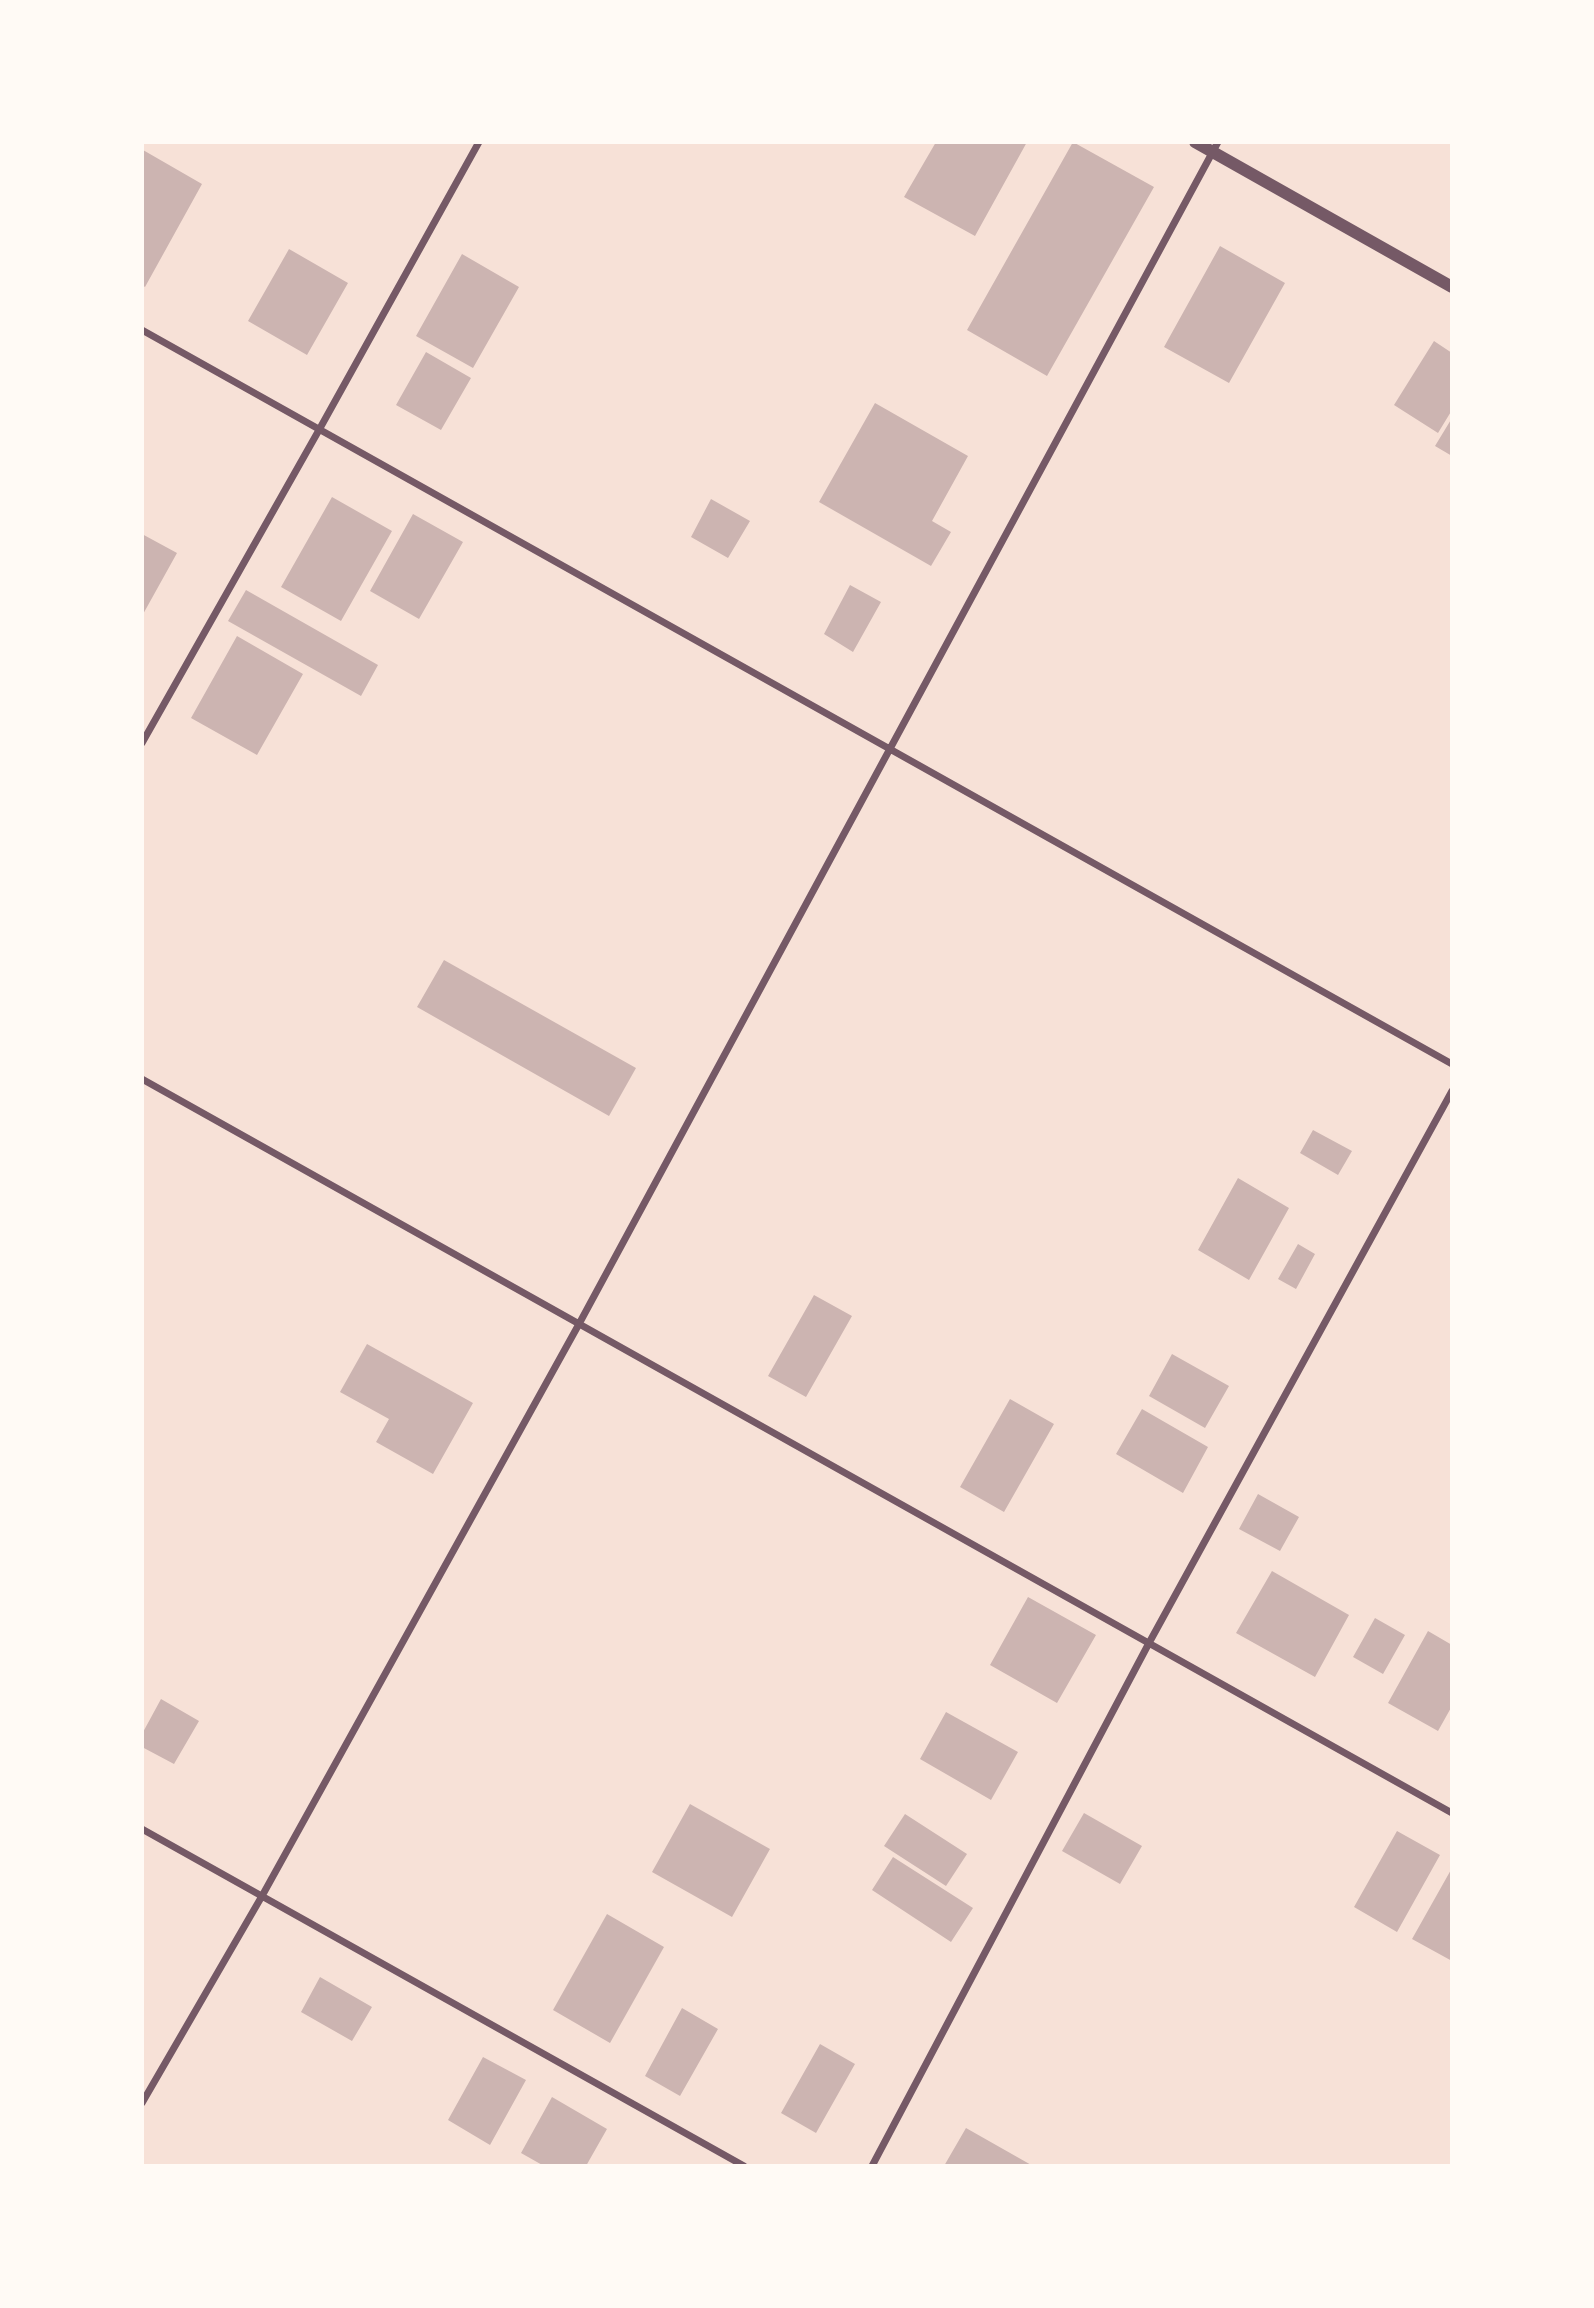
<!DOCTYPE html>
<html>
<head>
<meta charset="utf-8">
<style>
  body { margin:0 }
  #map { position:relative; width:1594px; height:2308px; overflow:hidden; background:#f7e1d7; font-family:"Varela Round",sans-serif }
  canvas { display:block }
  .frame { position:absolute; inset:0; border:144px solid #fffaf5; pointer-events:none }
</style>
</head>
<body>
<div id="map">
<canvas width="1594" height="2308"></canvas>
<div class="frame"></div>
</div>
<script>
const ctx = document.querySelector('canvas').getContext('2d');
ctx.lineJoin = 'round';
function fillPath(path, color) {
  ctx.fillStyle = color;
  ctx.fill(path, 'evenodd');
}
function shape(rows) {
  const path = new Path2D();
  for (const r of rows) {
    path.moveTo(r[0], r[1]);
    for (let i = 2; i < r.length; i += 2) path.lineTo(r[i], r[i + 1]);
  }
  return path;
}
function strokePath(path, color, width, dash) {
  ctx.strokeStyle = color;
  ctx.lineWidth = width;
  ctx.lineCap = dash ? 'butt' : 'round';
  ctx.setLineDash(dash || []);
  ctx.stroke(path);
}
fillPath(shape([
  [936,142,1027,142,975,236,904,197],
  [1073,142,1154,187,1047,376,967,330],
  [143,150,202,184,145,287,142,285],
  [1220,246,1285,283,1229,383,1164,347],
  [289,249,348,283,307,355,248,321],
  [462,254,519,287,473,368,416,336],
  [1434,341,1452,353,1452,410,1438,433,1394,405],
  [426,352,471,378,441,430,396,405],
  [875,403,968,456,932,521,951,532,931,566,819,502],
  [1452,418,1452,456,1435,446],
  [332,497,392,531,341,621,281,587],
  [711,499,750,521,728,558,691,537],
  [413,514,463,542,419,619,370,591],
  [142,534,177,553,142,616],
  [850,585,881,602,853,652,824,634],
  [246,590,378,665,361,696,228,621],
  [237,636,303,674,257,755,191,718],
  [444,960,636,1068,609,1116,417,1007],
  [1313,1130,1352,1151,1338,1175,1300,1153],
  [1238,1178,1289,1208,1249,1280,1198,1250],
  [1298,1244,1315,1254,1296,1289,1278,1279],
  [814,1295,852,1316,806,1397,768,1376],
  [367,1344,473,1403,433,1474,376,1442,389,1419,340,1392],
  [1172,1354,1229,1386,1205,1428,1149,1396],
  [1010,1399,1054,1424,1004,1512,960,1487],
  [1142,1409,1208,1447,1183,1493,1116,1454],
  [1258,1494,1299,1517,1280,1551,1239,1529],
  [1272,1571,1349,1615,1315,1677,1236,1633],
  [1028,1597,1096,1635,1057,1703,990,1665],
  [1375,1618,1405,1635,1383,1674,1353,1657],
  [1428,1631,1452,1645,1452,1706,1438,1731,1388,1703],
  [161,1699,199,1721,174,1764,142,1747,142,1734],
  [946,1712,1018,1752,991,1800,920,1759],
  [690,1804,770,1849,732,1917,652,1872],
  [1084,1813,1142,1846,1120,1884,1062,1851],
  [905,1814,967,1854,946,1886,884,1846],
  [1397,1831,1440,1855,1397,1932,1354,1907],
  [893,1857,973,1908,951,1942,872,1890],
  [1452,1868,1452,1961,1412,1939],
  [607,1914,664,1947,610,2043,553,2010],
  [320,1977,372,2007,352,2041,301,2012],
  [682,2008,718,2029,680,2096,645,2076],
  [820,2044,855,2064,816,2133,781,2113],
  [483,2057,526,2080,490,2145,448,2120],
  [552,2097,607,2129,586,2166,544,2166,521,2153],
  [966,2128,1033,2166,944,2166]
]), '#ccb4b1');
strokePath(shape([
  [142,330,1452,1064],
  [142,743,319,430,479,142],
  [142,1079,1452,1813],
  [142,1829,744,2166],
  [142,2103,262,1896,579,1324,1218,142],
  [872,2166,1149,1643,1452,1091]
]), '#755966', 7);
strokePath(shape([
  [1195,142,1452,287]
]), '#755966', 12);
</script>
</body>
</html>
